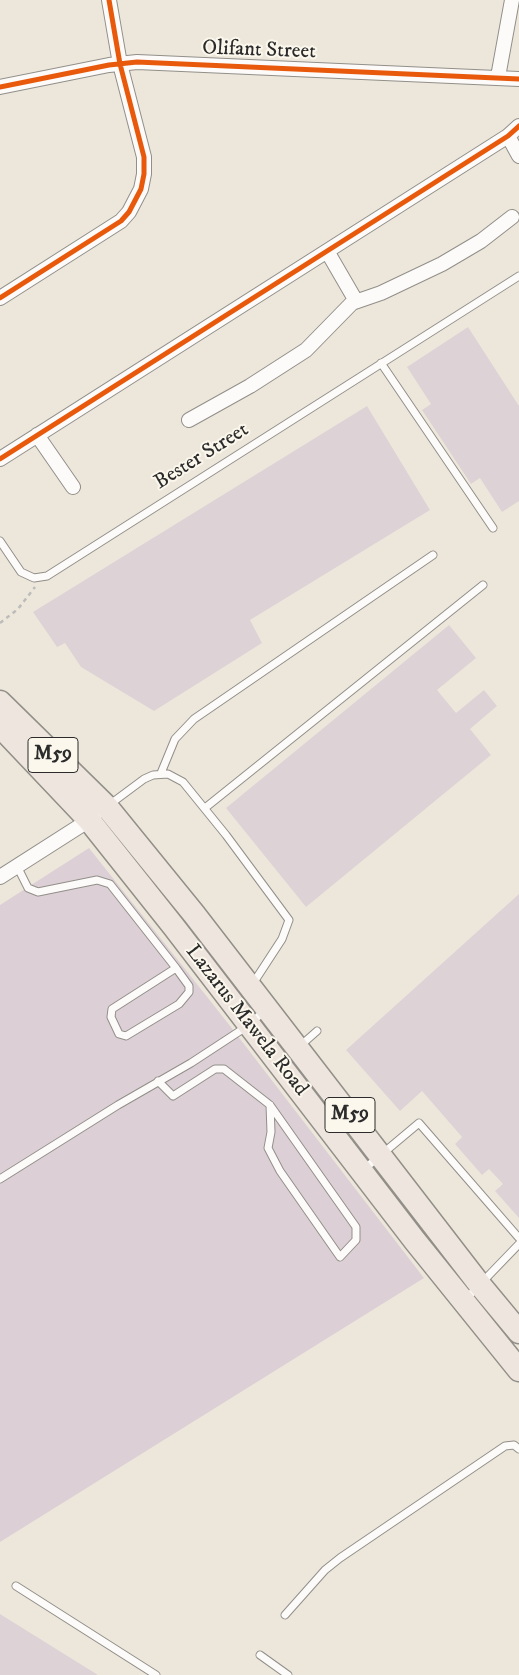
<!DOCTYPE html>
<html>
<head>
<meta charset="utf-8">
<style>
  body { margin:0 }
  canvas { display:block; background:#ede7db }
</style>
</head>
<body>
<canvas width="519" height="1675"></canvas>
<script>
const ctx = document.querySelector('canvas').getContext('2d');
ctx.lineJoin = 'round';
function fillPath(path, color) {
  ctx.fillStyle = color;
  ctx.fill(path, 'evenodd');
}
function shape(rows) {
  const path = new Path2D();
  for (const r of rows) {
    path.moveTo(r[0], r[1]);
    for (let i = 2; i < r.length; i += 2) path.lineTo(r[i], r[i + 1]);
  }
  return path;
}
function strokePath(path, color, width, dash) {
  ctx.strokeStyle = color;
  ctx.lineWidth = width;
  ctx.lineCap = dash ? 'butt' : 'round';
  ctx.setLineDash(dash || []);
  ctx.stroke(path);
}
function drawText(font, color, halo, rows, align = 'center') {
  ctx.font = font + ' "IM FELL DW Pica",serif';
  ctx.lineWidth = 4;
  ctx.setLineDash([]);
  ctx.textBaseline = 'middle';
  ctx.strokeStyle = halo;
  ctx.fillStyle = color;
  for (const [text, x, y, turn = 0] of rows) {
    ctx.save();
    ctx.translate(x, y);
    ctx.rotate((+turn || 0) * Math.PI / 180);
    ctx.textAlign = isNaN(turn) ? turn : align;
    if (halo) ctx.strokeText(text, 0, 0);
    ctx.fillText(text, 0, 0);
    ctx.restore();
  }
}
fillPath(shape([
  [89,848,227,1022,424,1278,0,1542,0,905]
]), '#dcd0d6');
fillPath(shape([
  [468,327,519,406,519,501,502,512,480,478,471,484,422,410,431,404,407,367],
  [367,406,430,510,250,620,262,643,154,711,81,667,65,643,57,647,33,612],
  [449,625,476,658,437,690,456,713,484,690,497,706,470,729,491,755,306,907,226,808],
  [519,894,519,1218,495,1191,503,1184,489,1169,482,1175,455,1144,462,1137,422,1091,400,1111,346,1050],
  [0,1614,98,1675,0,1675]
]), '#ddd3d6');
const lane = shape([
  [381,363,493,528],
  [0,541,21,572,34,578,47,576,519,276],
  [161,773,175,739,194,719,433,555],
  [109,805,144,779,153,775,168,774,183,782,226,835,289,920,282,939,252,985],
  [205,808,483,585],
  [17,866,28,888,38,892,97,880,110,884,176,968,189,986,189,992,179,1004,126,1036,119,1034,111,1017,112,1009,176,968],
  [300,1046,317,1031],
  [158,1081,173,1096,215,1069,224,1069,270,1105,356,1227,356,1240,340,1257,280,1171,268,1148,271,1132,270,1105],
  [363,1170,419,1123,519,1238],
  [0,1179,118,1105,191,1063,249,1025,265,1010],
  [465,1300,519,1244],
  [16,1586,156,1675],
  [285,1615,325,1570,340,1558,505,1446,514,1445,519,1449],
  [260,1655,288,1675]
]);
const street = shape([
  [498,77,512,0],
  [0,87,109,65,137,62,519,79],
  [508,136,519,156],
  [327,251,356,301],
  [0,298,121,221,129,212,141,189,144,174,144,157,120,64,109,0],
  [189,420,250,386,306,350,352,303,381,293,442,264,481,241,512,217],
  [37,435,73,487],
  [0,459,508,136,519,126],
  [0,877,94,817]
]);
const primary = shape([
  [0,702,107,807,194,914,480,1285,519,1332],
  [0,726,89,820,174,927,415,1241,519,1370]
]);
strokePath(lane, '#928f89', 9);
strokePath(street, '#928f89', 16);
strokePath(primary, '#928f89', 25);
strokePath(shape([
  [0,623,18,609,35,587]
]), '#bdbcbb', 2.5, [4, 4]);
strokePath(lane, '#fcfbfa', 7);
strokePath(street, '#fcfbfa', 14);
strokePath(primary, '#eee6de', 22);
strokePath(shape([
  [0,87,109,65,137,62,519,79],
  [0,298,121,221,129,212,141,189,144,174,144,157,120,64,109,0],
  [0,459,508,136,519,126]
]), '#e8590c', 5);
for (const [x, y, w] of [
  [53,755,50],
  [350,1115,50]
]) {
  const box = new Path2D();
  box.roundRect(x - w / 2, y - 17.5, w, 35, 4);
  ctx.fillStyle = '#fbf7ec';
  ctx.fill(box);
  strokePath(box, '#2b2b2b', 1);
}
drawText('bold 20px', '#2b2b2b', null, [
  ["M59",53,755],
  ["M59",350,1115]
]);
drawText('21px', '#2b2b2b', '#fbf7ec', [
  ["Olifant Street",259,51,2],
  ["Bester Street",202,457,-32],
  ["Lazarus Mawela Road",246,1021,52]
]);
</script>
</body>
</html>
